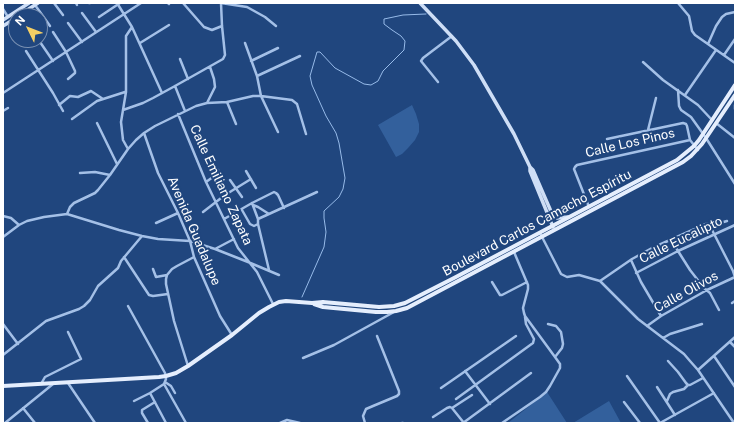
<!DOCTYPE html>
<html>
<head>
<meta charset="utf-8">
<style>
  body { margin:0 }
  #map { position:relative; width:738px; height:426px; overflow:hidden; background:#20467e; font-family:"Public Sans",sans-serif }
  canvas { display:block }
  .frame { position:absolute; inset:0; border:4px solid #fff; pointer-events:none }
  .north { position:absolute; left:8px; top:8px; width:40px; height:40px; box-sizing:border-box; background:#20467e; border:1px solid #7990b2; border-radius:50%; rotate:313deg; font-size:11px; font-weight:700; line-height:16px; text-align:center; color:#fff }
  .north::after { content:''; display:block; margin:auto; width:14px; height:18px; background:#f5cf64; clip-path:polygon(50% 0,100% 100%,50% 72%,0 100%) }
</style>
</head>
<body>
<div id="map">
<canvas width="738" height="426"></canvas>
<div class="frame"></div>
<div class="north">N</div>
</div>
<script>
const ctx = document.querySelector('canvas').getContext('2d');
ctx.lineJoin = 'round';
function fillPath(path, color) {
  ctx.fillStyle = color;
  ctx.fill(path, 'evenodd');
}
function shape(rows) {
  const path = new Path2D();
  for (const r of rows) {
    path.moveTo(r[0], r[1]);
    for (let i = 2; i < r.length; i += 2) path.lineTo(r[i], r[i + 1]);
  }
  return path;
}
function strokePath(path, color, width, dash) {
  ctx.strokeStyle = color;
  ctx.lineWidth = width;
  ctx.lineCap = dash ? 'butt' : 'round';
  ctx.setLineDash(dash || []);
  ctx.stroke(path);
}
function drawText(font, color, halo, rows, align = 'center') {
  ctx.font = font + ' "Public Sans",sans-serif';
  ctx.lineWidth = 4;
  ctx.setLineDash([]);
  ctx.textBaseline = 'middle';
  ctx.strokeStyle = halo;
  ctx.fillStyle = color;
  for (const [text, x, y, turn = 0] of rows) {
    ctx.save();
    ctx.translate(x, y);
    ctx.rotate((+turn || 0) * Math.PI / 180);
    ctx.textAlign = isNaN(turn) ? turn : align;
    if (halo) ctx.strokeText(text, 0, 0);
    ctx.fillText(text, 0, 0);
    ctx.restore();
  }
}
fillPath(shape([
  [412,105,416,114,419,124,419,132,415,140,408,148,402,154,396,157,378,125],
  [547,392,567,423,508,423],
  [609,401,621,423,573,423]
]), '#33609c');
strokePath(shape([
  [302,297,324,247,326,232,324,218,324,211,339,197,343,189,345,178,339,143,336,133,326,116,312,85,310,76,317,52,320,52,335,68,364,84,371,85,378,81,383,71,404,50,405,41,401,36,392,30,384,24,384,19,403,15,426,14]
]), '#97bbe9', 1);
strokePath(shape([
  [54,3,63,15],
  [76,3,77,5],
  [89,3,90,3],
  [117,3,132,27,162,93],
  [168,3,169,4],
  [183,3,204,27,212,30,222,26],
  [221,3,247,7,265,17,276,26],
  [678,3,689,16,692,31,695,35,735,63],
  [35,5,50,26],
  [3,9,8,17],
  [82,13,96,32],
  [99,17,120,3],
  [8,23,16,36],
  [68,23,82,42],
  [53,32,66,52,75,71,75,73,68,79],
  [19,40,21,43],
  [40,42,53,61],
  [140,43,169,25],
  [245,43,257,76,261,96,278,132],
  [708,44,716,26,722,17,726,14,735,12],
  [26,51,53,93,63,111],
  [724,55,735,39],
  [180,59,188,79],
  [251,61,278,48],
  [643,62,663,80,698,105,712,120],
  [257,76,300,56],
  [438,82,421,61,423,58,452,36],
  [175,86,185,111],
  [678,90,679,106,681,110,691,117,706,138,735,184],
  [3,93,141,3],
  [685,95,716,50],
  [227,102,236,124],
  [207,103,215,87,214,79,210,67],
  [59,105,70,96,78,97,91,91,103,99],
  [735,105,735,109],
  [123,110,143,103,153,98,175,86,223,59,225,55,222,26,221,3],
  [3,111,8,108],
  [178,114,206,182,238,248,257,272,273,304],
  [72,119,97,101,125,92],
  [97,123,117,164],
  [716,123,735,138],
  [648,130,656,98],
  [144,133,158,173,178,213,190,241,194,257,220,316,232,335],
  [607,139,683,123,686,124,687,126,690,140,698,150],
  [128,149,123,140,121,122,126,92,126,36,132,27],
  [246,171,256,188],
  [80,173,95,172,110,175],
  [230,180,242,197],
  [206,182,217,174,218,170],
  [252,203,258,219,258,224,269,270],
  [253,205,258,207,269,214],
  [589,207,574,169,575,167,577,165,690,140],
  [242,210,250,224,254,226,258,224],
  [203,212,225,195,251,179],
  [67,214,119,230,142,236,158,239,190,241,215,249,248,262,279,275],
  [3,216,11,218,19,225],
  [224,219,252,203,274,192,276,193,278,195,284,208],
  [258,219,317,192],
  [156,223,178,213],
  [709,224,733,271,735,277],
  [540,233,561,274,567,277,579,275,600,281,638,319,684,354,690,361,698,370,734,423],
  [3,237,19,225,27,221,44,217,67,214,70,207,74,203,95,193,98,190,110,175,128,149,136,140,144,133,155,126,196,106,207,103,227,102,253,96,261,96,292,100,297,104,306,134],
  [671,239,678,251,690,270,704,288,710,293,719,310],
  [215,249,234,239],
  [124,257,149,295,153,296,168,294],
  [631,260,641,282,661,316],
  [153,269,156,277,167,275,172,269,177,266,194,257],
  [636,273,678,251,735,225],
  [167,275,166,279,166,284,174,321,188,366],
  [600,281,632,259,652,248,706,224,720,223,727,221],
  [492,282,500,295,502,295,527,282],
  [732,303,735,301],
  [128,306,165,373,166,379,164,384,186,423],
  [3,324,18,344],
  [548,324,556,326,561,332,563,344,562,348,555,357],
  [647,326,661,316,707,290,735,277],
  [663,338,670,334,702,324],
  [730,342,735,347],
  [3,355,46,321,79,309,84,306,90,300,98,286,118,268,121,261,142,236],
  [714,356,735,387],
  [303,358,334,345,394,312],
  [668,361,678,372,686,383,688,385,690,385,703,378],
  [698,370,735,337],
  [465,371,490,404],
  [627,376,660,423],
  [165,382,171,386,175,393],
  [68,383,95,423],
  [41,384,45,377,81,359,68,332],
  [657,387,675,415],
  [441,388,516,336],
  [150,393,166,423],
  [456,399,533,343,534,339,526,324,525,317],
  [134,401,150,393,164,384],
  [667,401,670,394,673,392,684,389,688,385],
  [624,402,640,423],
  [23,408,35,423],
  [452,408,472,395],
  [452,408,464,423],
  [433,417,447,408,450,407,452,408],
  [5,423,53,384],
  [148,423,142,413,142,410,155,402],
  [280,423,287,420,300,423],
  [365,423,363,416,366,409,373,406,397,396,399,394,399,391,377,336],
  [402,423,403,423],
  [463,423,531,373],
  [502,423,540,397,546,392,550,386,560,368,560,364,555,357,525,316,524,313,523,308,528,289,528,285,514,252],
  [660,423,714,393]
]), '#a4c0e7', 2.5);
strokePath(shape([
  [420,3,456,41,474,65,514,134,530,167,533,170,553,216,557,218,568,217],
  [18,16,38,3],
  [3,20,29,3],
  [3,26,16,18],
  [530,167,530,171,553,227]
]), '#cedef6', 3.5);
strokePath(shape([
  [314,304,323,307,376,312,387,312,396,311,407,308,683,162,691,156,702,144,735,95],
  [3,386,125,379,159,377,166,376,176,373,188,366,232,335,259,313,269,307,279,302,286,301,312,303,323,302,379,307,394,306,405,303,454,278,677,160,694,146,699,140,735,85]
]), '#e5eefd', 4);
drawText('13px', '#fff', '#20467e', [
  ["Calle Los Pinos",630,143,-13],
  ["Calle Emiliano Zapata",221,185,65],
  ["Boulevard Carlos Camacho Espíritu",537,223,-28],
  ["Avenida Guadalupe",194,231,67],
  ["Calle Eucalipto",681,240,-26],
  ["Calle Olivos",686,292,-29]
]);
</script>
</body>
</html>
